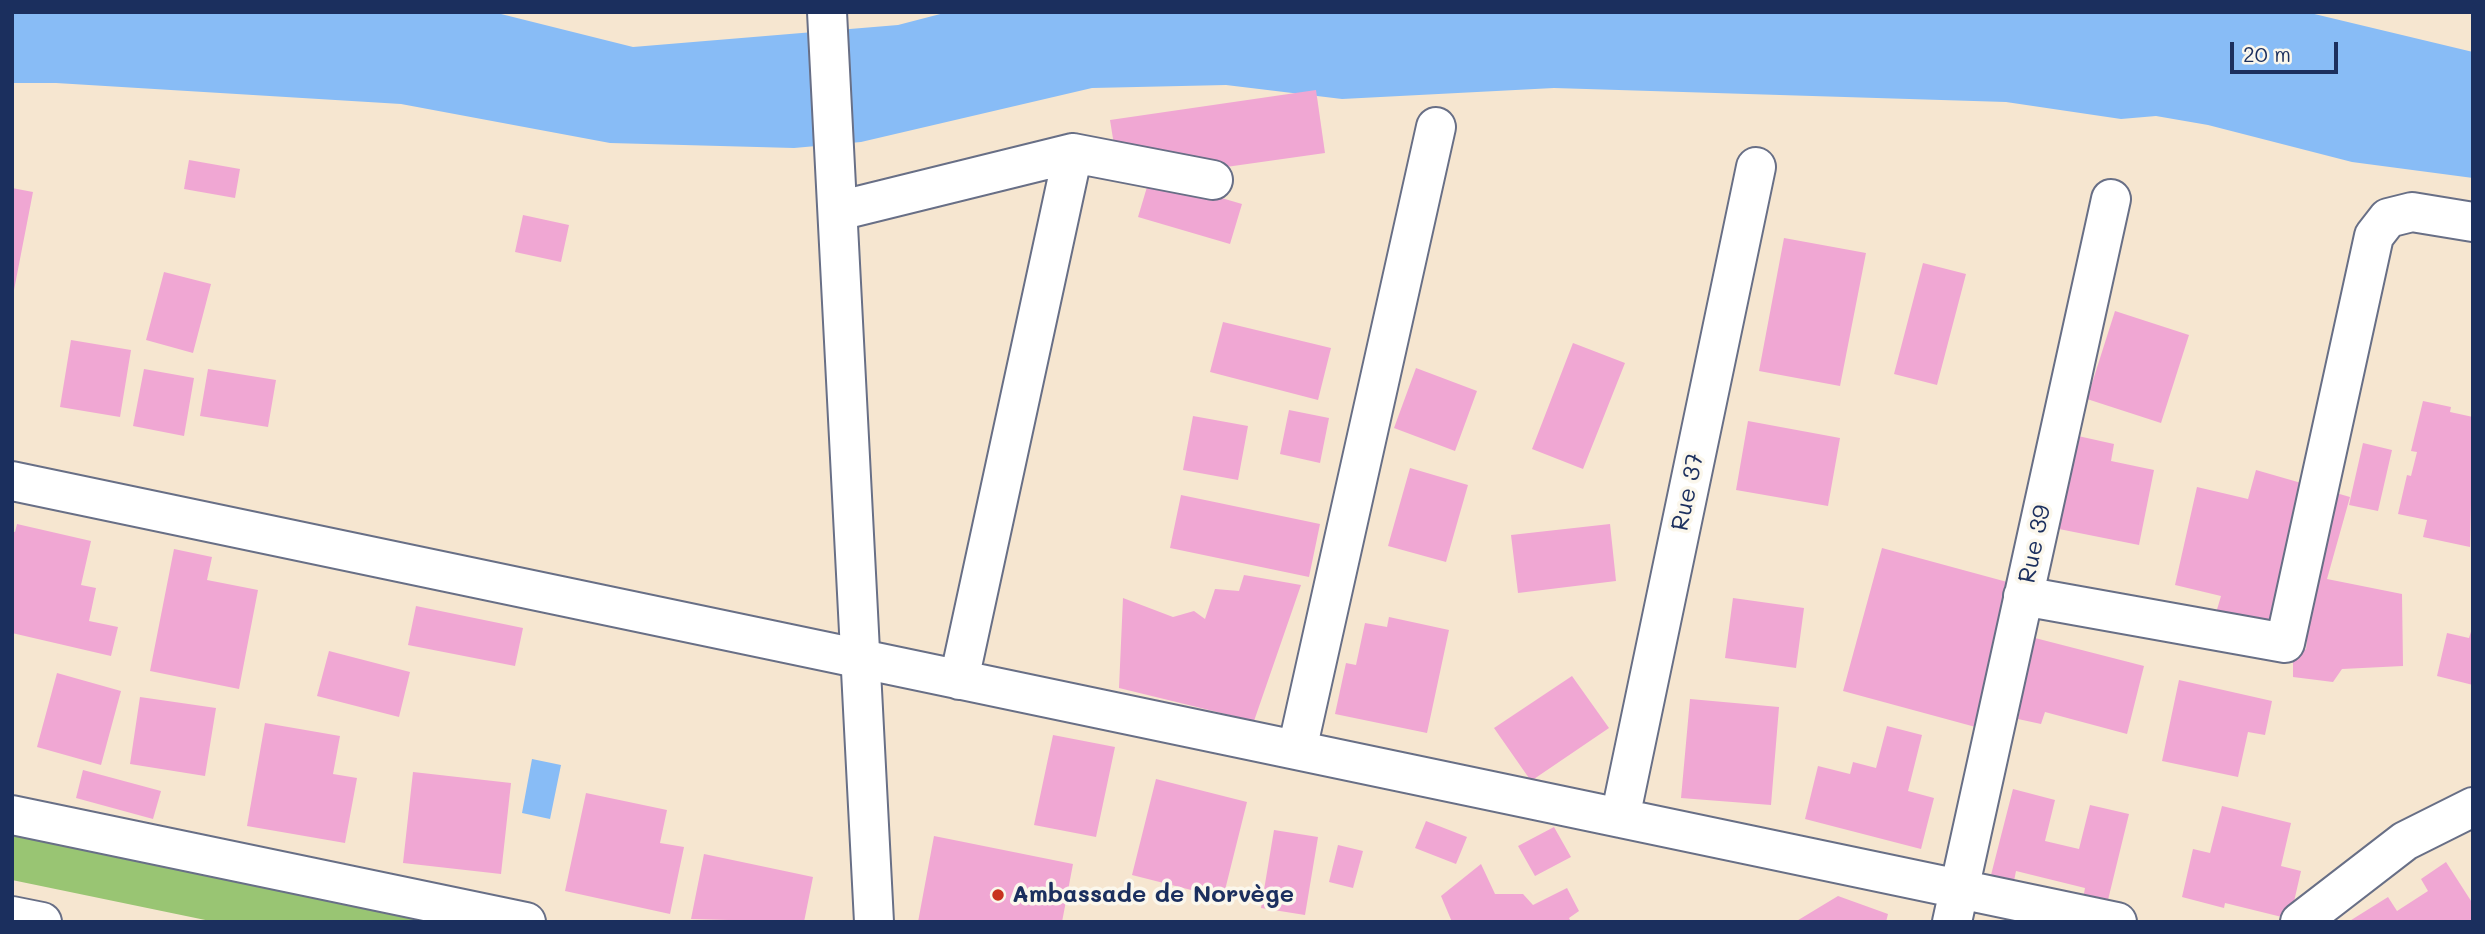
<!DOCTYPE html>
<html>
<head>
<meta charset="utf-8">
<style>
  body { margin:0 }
  #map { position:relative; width:2485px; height:934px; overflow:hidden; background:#f6e6d0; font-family:Mali,sans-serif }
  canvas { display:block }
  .frame { position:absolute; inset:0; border:14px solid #1b2f5e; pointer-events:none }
  .scale { position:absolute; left:2230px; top:42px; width:108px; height:32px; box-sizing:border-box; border:4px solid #1b2f5e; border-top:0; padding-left:9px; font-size:21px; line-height:24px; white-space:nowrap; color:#1b2f5e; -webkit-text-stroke:5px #fbf7ec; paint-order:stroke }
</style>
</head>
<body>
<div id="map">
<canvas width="2485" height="934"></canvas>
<div class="frame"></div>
<div class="scale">20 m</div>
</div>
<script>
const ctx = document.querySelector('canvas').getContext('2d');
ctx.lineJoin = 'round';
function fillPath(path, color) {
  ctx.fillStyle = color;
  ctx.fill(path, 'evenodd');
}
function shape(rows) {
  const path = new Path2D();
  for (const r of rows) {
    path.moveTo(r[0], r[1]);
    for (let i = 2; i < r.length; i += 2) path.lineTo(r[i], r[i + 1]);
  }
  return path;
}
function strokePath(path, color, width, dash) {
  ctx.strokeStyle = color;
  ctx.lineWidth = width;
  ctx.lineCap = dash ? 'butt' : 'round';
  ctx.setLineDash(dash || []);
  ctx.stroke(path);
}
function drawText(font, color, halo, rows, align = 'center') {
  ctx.font = font + ' Mali,sans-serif';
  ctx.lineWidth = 7;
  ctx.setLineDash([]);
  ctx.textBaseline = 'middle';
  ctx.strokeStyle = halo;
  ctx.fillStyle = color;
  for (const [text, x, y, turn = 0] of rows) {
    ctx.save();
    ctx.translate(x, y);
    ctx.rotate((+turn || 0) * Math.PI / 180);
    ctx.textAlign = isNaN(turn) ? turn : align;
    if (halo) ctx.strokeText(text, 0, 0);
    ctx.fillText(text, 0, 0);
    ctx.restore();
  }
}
fillPath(shape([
  [12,831,443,922,215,922,12,880]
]), '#99c573');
fillPath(shape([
  [12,12,493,12,633,47,898,25,948,12,2306,12,2473,52,2473,178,2352,162,2208,125,2156,116,2121,119,2006,102,1554,88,1342,99,1226,85,1092,88,861,142,794,148,610,143,401,104,56,83,12,83],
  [532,759,561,765,550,819,522,813]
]), '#88bcf6');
fillPath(shape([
  [1316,90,1325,153,1120,182,1110,120],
  [189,160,240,169,235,198,184,189],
  [1150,177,1242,204,1230,244,1138,217],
  [12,188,33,192,14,290,12,290],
  [523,215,569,225,561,262,515,252],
  [1784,238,1866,253,1840,386,1759,371],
  [1923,263,1966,274,1937,385,1894,374],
  [164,272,211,284,193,353,146,340],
  [2115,311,2189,335,2161,423,2087,399],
  [1223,322,1331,348,1318,400,1210,372],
  [71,340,131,350,120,417,60,407],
  [1573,343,1625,363,1583,469,1532,449],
  [1416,368,1477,391,1455,451,1394,428],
  [144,369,194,378,184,436,133,426],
  [208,369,276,380,268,427,200,416],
  [2423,401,2451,407,2450,412,2473,417,2470,547,2423,537,2427,520,2398,514,2407,475,2411,476,2417,452,2411,451],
  [1289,410,1329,418,1320,463,1280,454],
  [1193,416,1248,426,1238,480,1183,470],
  [1748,421,1840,438,1828,506,1736,490],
  [2078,436,2114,444,2111,461,2154,470,2139,545,2059,529],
  [2363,443,2392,450,2378,511,2349,505],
  [1410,468,1468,485,1446,562,1388,546],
  [2256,470,2350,497,2327,579,2402,594,2403,666,2342,669,2333,682,2293,677,2293,656,2306,649,2307,639,2216,613,2221,596,2175,585,2197,487,2248,499],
  [1181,495,1320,524,1309,577,1170,548],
  [17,524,91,541,81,585,96,588,89,621,118,627,111,656,12,633,12,531,15,532],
  [1610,524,1616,581,1518,593,1511,535],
  [1882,548,2044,592,2029,646,2033,647,2035,638,2144,666,2127,734,2045,712,2041,724,2018,719,2020,711,2012,709,2005,735,1843,691],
  [174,549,212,557,207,580,258,590,239,689,150,671],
  [1244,575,1301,585,1254,721,1119,688,1123,598,1173,617,1194,611,1205,619,1215,589,1239,591],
  [1733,598,1804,608,1796,668,1725,658],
  [416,606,523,628,515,666,408,645],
  [1389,617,1449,630,1427,733,1335,714,1346,663,1356,665,1365,623,1387,627],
  [2473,625,2473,685,2437,676,2447,633,2469,638],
  [329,651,410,672,399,717,317,696],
  [57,673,121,691,101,765,37,747],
  [1572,676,1609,728,1531,781,1494,728],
  [2179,680,2272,701,2265,735,2248,732,2238,777,2162,761],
  [140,697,216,708,205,776,130,764],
  [1690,699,1779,707,1771,805,1681,798],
  [265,723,340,736,333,774,357,778,345,843,247,826],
  [1887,726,1922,735,1908,791,1934,798,1921,849,1805,819,1818,766,1850,774,1853,762,1876,768],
  [1053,735,1115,747,1096,837,1034,825],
  [83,770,161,791,153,819,76,798],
  [413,772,511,783,501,874,403,863],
  [1156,779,1247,802,1223,898,1132,875],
  [2013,789,2055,800,2045,841,2079,849,2090,805,2129,814,2107,904,2083,899,2085,888,2016,871,2014,881,1991,875],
  [586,793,667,810,660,843,684,847,670,914,565,891],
  [2222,806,2291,823,2281,866,2301,871,2290,919,2225,903,2224,908,2182,897,2193,849,2210,853],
  [1426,821,1467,837,1456,864,1415,848],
  [1554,827,1571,857,1535,876,1518,846],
  [1274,830,1318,837,1305,915,1261,908],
  [934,836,1073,864,1062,922,918,922],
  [1338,845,1363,851,1353,888,1329,882],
  [704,854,813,877,804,922,691,919],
  [2446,862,2473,904,2473,922,2348,922,2388,897,2397,911,2428,891,2421,879],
  [1481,864,1495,894,1523,894,1533,905,1567,888,1579,911,1569,918,1571,922,1452,922,1441,896],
  [1838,896,1888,914,1886,922,1795,922]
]), '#f0a7d3');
const minor = shape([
  [838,211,1073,153,1213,180],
  [12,481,2117,922],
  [2023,596,2285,643,2374,236,2388,218,2412,212,2473,222],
  [959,680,1073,153],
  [1297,750,1436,127],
  [12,815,526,922],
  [1620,818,1756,167],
  [12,916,42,922],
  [1952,922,2111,199],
  [2300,922,2405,841,2473,807]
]);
const tertiary = shape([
  [827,12,874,922]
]);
strokePath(minor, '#686f86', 42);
strokePath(tertiary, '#686f86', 42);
strokePath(minor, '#fff', 38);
strokePath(tertiary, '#fff', 38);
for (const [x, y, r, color] of [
  [998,895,7,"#c8321e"]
]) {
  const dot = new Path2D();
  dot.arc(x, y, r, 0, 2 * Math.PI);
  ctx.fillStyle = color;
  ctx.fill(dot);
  strokePath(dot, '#fbf7ec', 2.5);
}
drawText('24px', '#1b2f5e', '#fbf7ec', [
  ["Rue 37",1688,492,-78],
  ["Rue 39",2035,544,-78]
]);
drawText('bold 24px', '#1b2f5e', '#fbf7ec', [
  ["Ambassade de Norvège",1012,895]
], 'left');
</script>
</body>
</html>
